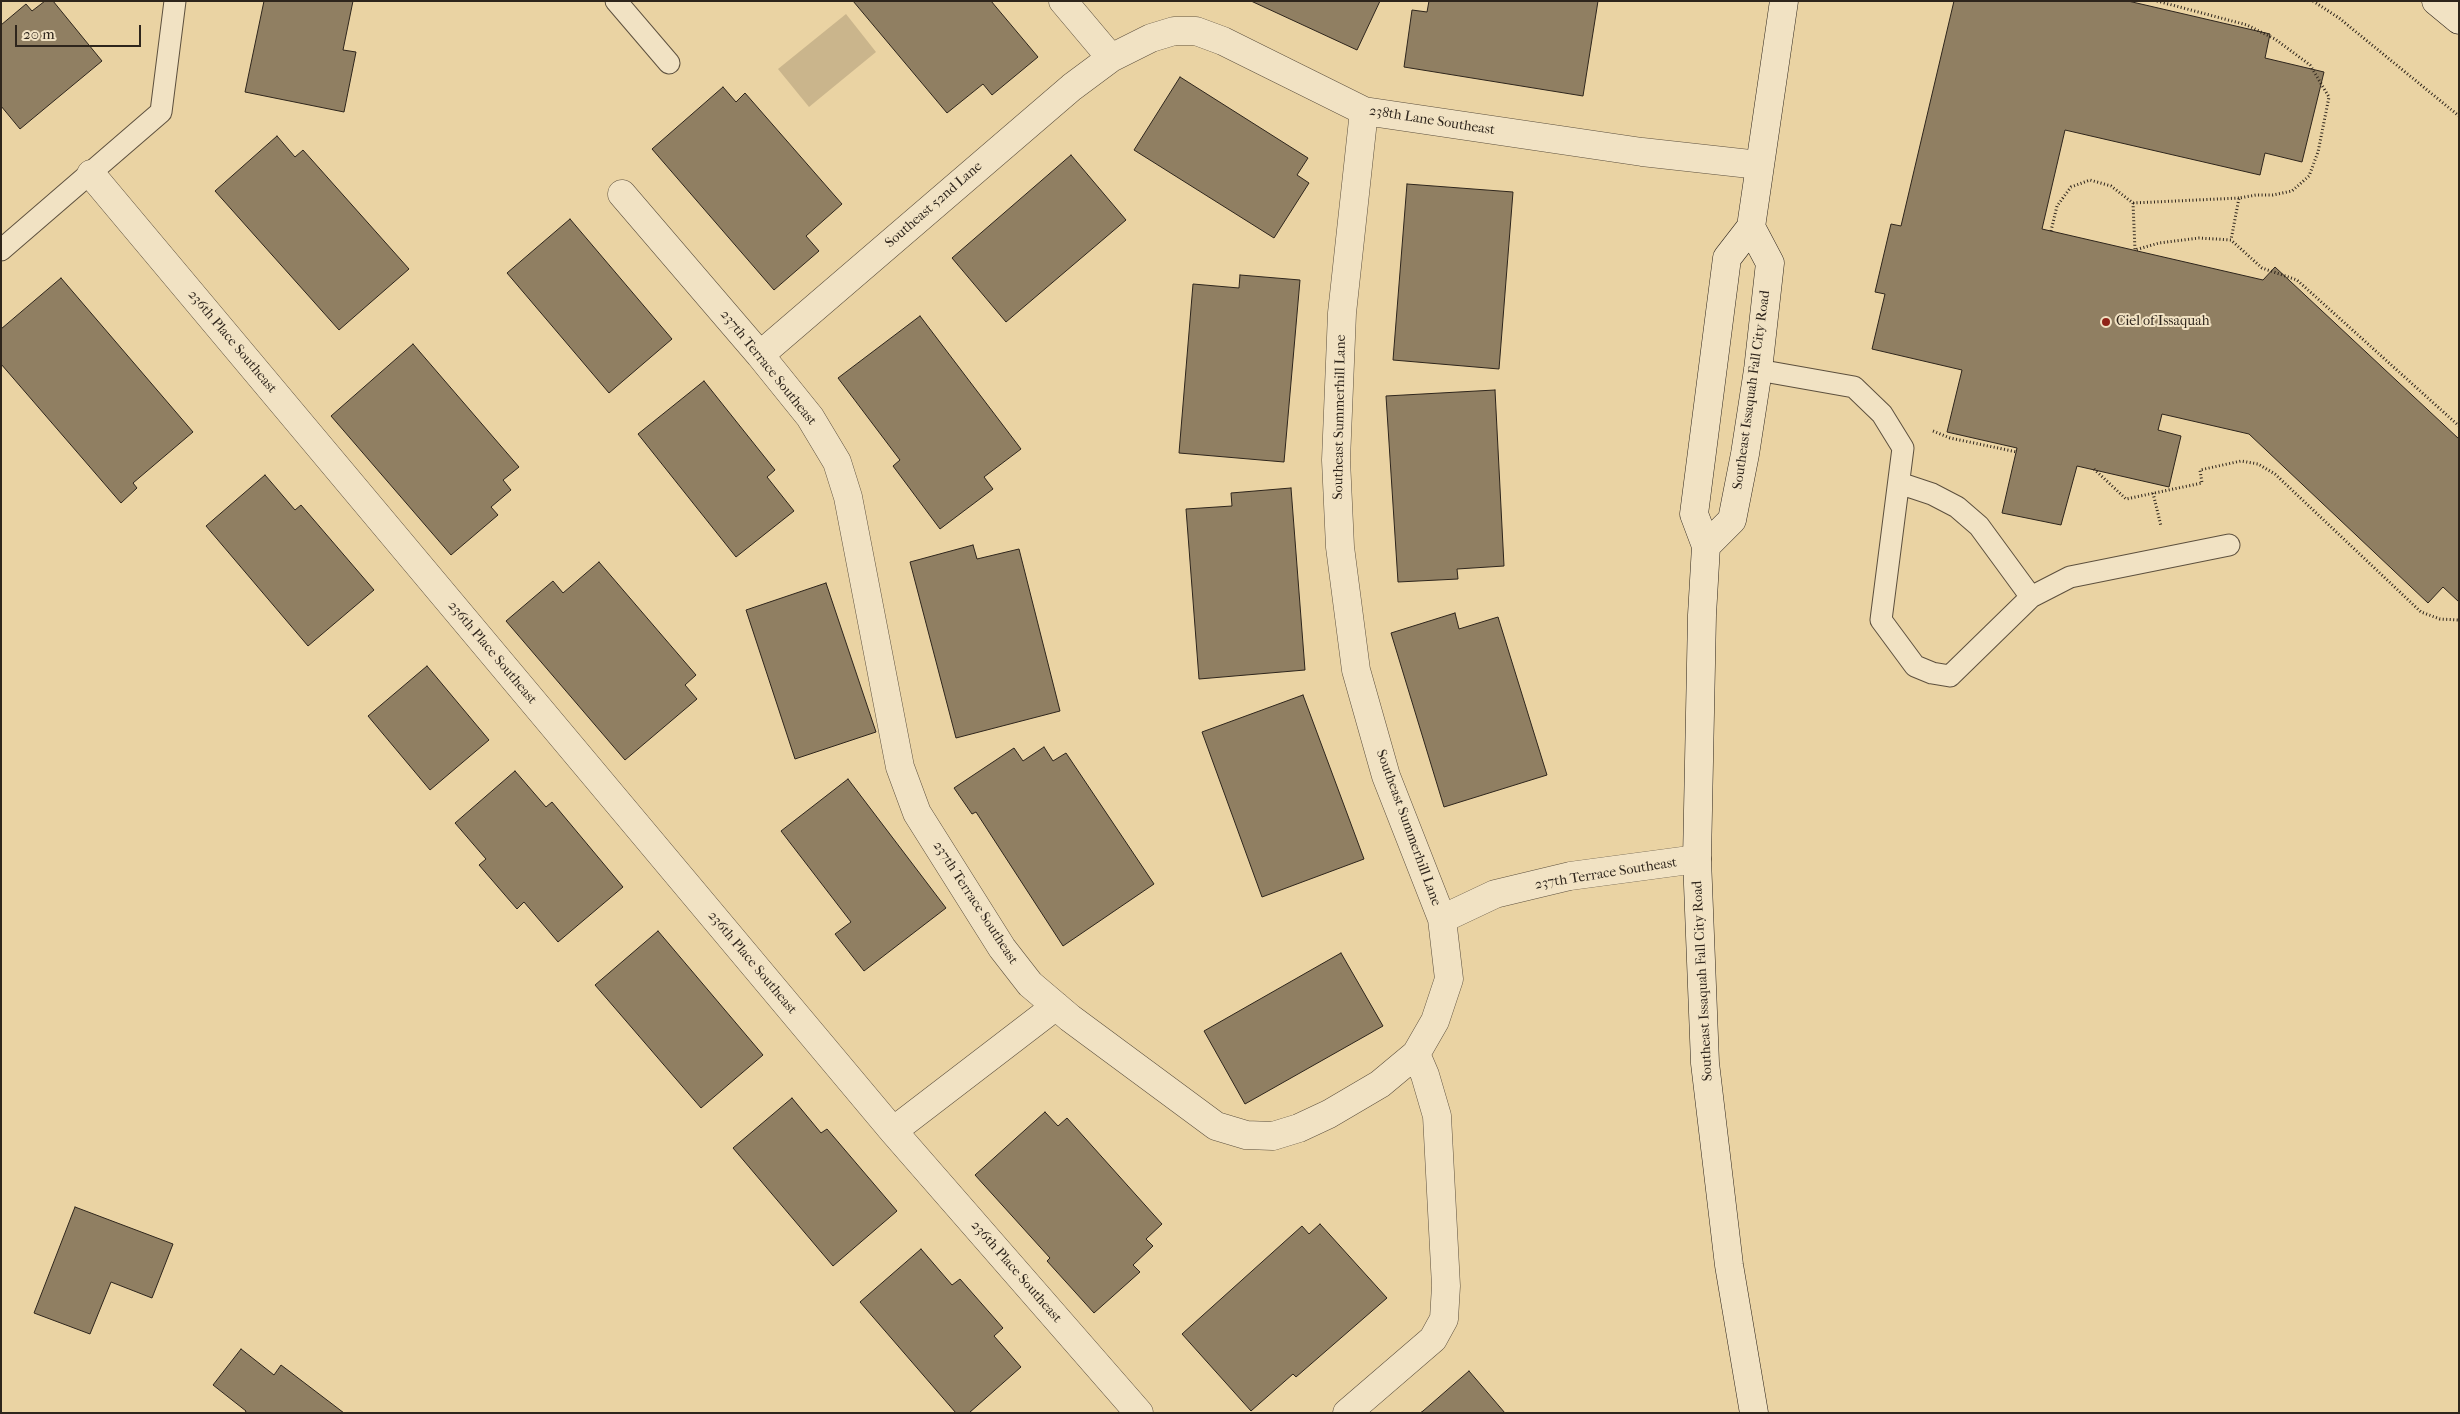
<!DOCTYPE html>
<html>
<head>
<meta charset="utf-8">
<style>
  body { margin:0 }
  #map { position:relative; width:2460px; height:1414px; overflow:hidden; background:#ead3a3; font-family:"IM FELL French Canon",serif }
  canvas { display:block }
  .frame { position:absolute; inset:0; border:2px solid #2e251c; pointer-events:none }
  .scale { position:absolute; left:15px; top:25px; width:126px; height:22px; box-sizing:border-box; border:2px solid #2e251c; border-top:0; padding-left:6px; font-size:15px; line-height:18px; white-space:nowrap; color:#2e251c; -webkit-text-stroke:4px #f1e2c3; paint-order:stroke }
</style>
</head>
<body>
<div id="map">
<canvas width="2460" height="1414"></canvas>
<div class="frame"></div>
<div class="scale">20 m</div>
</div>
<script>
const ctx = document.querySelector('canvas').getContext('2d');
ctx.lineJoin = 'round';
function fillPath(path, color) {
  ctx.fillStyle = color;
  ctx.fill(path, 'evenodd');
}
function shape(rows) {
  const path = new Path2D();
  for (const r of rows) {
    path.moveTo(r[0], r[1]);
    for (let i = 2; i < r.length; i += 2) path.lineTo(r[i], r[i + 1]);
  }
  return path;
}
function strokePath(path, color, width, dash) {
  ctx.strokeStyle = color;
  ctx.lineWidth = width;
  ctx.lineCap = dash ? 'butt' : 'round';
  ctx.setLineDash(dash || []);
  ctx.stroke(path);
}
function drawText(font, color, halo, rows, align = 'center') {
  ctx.font = font + ' "IM FELL French Canon",serif';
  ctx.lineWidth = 4;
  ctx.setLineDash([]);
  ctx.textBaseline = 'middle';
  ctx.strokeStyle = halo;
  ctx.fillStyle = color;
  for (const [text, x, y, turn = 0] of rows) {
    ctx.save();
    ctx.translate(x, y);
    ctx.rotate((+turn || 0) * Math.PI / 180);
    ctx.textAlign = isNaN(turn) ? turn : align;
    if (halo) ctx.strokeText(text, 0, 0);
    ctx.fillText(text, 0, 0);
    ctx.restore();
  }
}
fillPath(shape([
  [846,14,876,52,809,107,778,69]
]), '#cab58c');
const building = shape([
  [45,1,53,1,102,61,20,129,1,106,1,25,26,4,32,11,45,1],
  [264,1,353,1,343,50,356,52,344,112,245,92,264,1],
  [853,1,991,1,1038,57,992,95,983,84,947,113,853,1],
  [1251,1,1380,1,1357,50,1251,1],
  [1429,1,1598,1,1583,96,1404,67,1412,10,1427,12,1429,1],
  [1954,1,2128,1,2270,34,2265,58,2324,72,2302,162,2265,153,2260,175,2065,130,2042,229,2263,280,2275,267,2459,439,2459,602,2443,587,2428,603,2249,434,2162,414,2158,430,2181,436,2169,487,2077,466,2061,525,2002,513,2017,448,1947,432,1962,370,1872,349,1885,294,1875,292,1891,224,1901,226,1954,1],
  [1180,77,1308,158,1297,175,1309,183,1274,238,1134,150,1180,77],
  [723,87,736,102,745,93,842,204,806,236,819,251,774,290,652,149,723,87],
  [277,136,295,157,303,150,409,269,339,330,215,191,277,136],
  [1071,155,1126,220,1006,322,952,258,1071,155],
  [1407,184,1513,192,1499,369,1393,360,1407,184],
  [570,219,672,339,609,393,507,273,570,219],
  [1240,275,1300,280,1284,462,1179,453,1193,284,1239,288,1240,275],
  [61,278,193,432,133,483,137,488,121,503,1,364,1,329,61,278],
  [920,316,1021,449,984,477,993,489,940,529,893,466,900,460,838,378,920,316],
  [413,344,519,467,503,480,511,490,491,507,498,515,451,555,331,416,413,344],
  [704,381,775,470,767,477,794,511,736,557,638,434,704,381],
  [1495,390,1504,566,1457,569,1458,579,1398,582,1386,396,1495,390],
  [265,475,295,510,301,505,374,590,308,646,206,526,265,475],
  [1291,488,1305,670,1199,679,1186,509,1232,506,1231,493,1291,488],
  [973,545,977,559,1019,549,1060,711,956,738,910,562,973,545],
  [599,562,696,675,685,685,697,699,625,760,506,621,553,581,563,593,599,562],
  [826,583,876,732,795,759,746,610,826,583],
  [1455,613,1459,629,1498,617,1547,775,1444,807,1391,633,1455,613],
  [427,666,489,740,430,790,368,716,427,666],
  [1303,695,1364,859,1262,897,1202,732,1303,695],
  [1044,747,1053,761,1066,753,1154,884,1063,946,976,812,972,814,954,788,1014,748,1023,761,1044,747],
  [515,771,546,807,552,802,623,887,558,942,524,902,517,909,479,865,486,859,455,823,515,771],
  [848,779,946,908,864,971,835,934,851,922,781,831,848,779],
  [658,931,763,1055,701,1108,595,985,658,931],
  [1341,953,1383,1026,1245,1104,1204,1031,1341,953],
  [792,1098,821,1133,827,1129,897,1211,833,1266,733,1148,792,1098],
  [1045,1112,1058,1126,1067,1118,1162,1224,1146,1239,1153,1246,1133,1265,1140,1272,1094,1313,1047,1261,1050,1258,975,1175,1045,1112],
  [75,1207,173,1244,152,1298,111,1282,90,1334,34,1313,75,1207],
  [1320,1224,1387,1298,1296,1377,1293,1374,1251,1411,1182,1334,1302,1226,1309,1234,1320,1224],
  [921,1249,952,1285,960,1279,1003,1328,994,1336,1021,1367,969,1413,956,1413,860,1302,921,1249],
  [241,1349,274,1375,281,1365,344,1413,245,1413,246,1411,213,1385,241,1349],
  [1469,1371,1505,1413,1420,1413,1423,1411,1469,1371]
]);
fillPath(building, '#907f62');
strokePath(building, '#2e251c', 1);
const service = shape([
  [616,1,669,63],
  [1,250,161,112,175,1],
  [1758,370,1854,387,1882,414,1903,448,1881,620,1915,666,1932,673,1950,676,2031,597,1979,526,1957,507,1932,494,1899,483],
  [2031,597,2070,577,2229,545]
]);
const minor = shape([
  [1063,1,1111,58,1151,38,1174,31,1196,31,1223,41,1364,111,1642,152,1759,165],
  [1364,111,1342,313,1336,460,1340,547,1356,670,1386,776,1442,919],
  [91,174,893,1131,1139,1413],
  [622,194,760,355,810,417,837,462,848,497,900,767,917,813,1002,948,1030,984,1070,1018,1216,1126,1246,1135,1273,1136,1299,1128,1329,1114,1380,1084,1416,1054,1435,1021,1449,979,1442,919,1495,894,1570,876,1697,859],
  [760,355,1072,87,1111,58],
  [893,1131,1056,1006],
  [1347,1413,1433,1339,1444,1319,1446,1286,1437,1116,1425,1075,1416,1054]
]);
const secondary = shape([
  [2436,1,2459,20],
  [1706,546,1732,520,1745,454,1758,370,1770,263,1751,227],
  [1754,1413,1729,1265,1705,1063,1697,859,1702,615,1706,546,1694,514,1727,258,1751,227,1784,1]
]);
strokePath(service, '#5d503e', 23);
strokePath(minor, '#5d503e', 29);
strokePath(secondary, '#2e251c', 29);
strokePath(shape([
  [2157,1,2247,25,2275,39,2310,65,2329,97,2318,152,2309,176,2292,191,2273,195,2256,195,2239,198,2231,240],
  [2313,1,2339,18,2459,116],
  [2133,203,2239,198],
  [2051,231,2057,206,2071,187,2090,180,2111,186,2133,203,2135,250,2159,243,2199,238,2231,240,2262,268,2297,280,2459,426],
  [1933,431,1950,438,2017,452],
  [2094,469,2126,499,2202,483,2200,470,2241,461,2258,464,2275,474,2421,612,2440,619,2459,620],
  [2153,493,2161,526]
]), '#2e251c', 3, [1, 2.5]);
strokePath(service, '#f1e2c3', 21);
strokePath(minor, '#f1e2c3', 28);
strokePath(secondary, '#f1e2c3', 28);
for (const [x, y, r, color] of [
  [2106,322,5,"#8f2418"]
]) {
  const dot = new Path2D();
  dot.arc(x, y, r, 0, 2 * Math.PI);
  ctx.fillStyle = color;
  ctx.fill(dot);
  strokePath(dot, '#f1e2c3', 2);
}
drawText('14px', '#2e251c', '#f1e2c3', [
  ["238th Lane Southeast",1432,121,9],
  ["Southeast 52nd Lane",934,205,-41],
  ["236th Place Southeast",232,342,50],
  ["237th Terrace Southeast",768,368,51],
  ["Southeast Issaquah Fall City Road",1752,390,-82],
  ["Southeast Summerhill Lane",1340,417,-89],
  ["236th Place Southeast",492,653,50],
  ["Southeast Summerhill Lane",1408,828,70],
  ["237th Terrace Southeast",1606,874,-9],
  ["237th Terrace Southeast",975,903,57],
  ["236th Place Southeast",752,963,50],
  ["Southeast Issaquah Fall City Road",1703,981,-93],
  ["236th Place Southeast",1016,1272,49]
]);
drawText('14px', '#2e251c', '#f1e2c3', [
  ["Ciel of Issaquah",2116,322]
], 'left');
</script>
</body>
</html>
